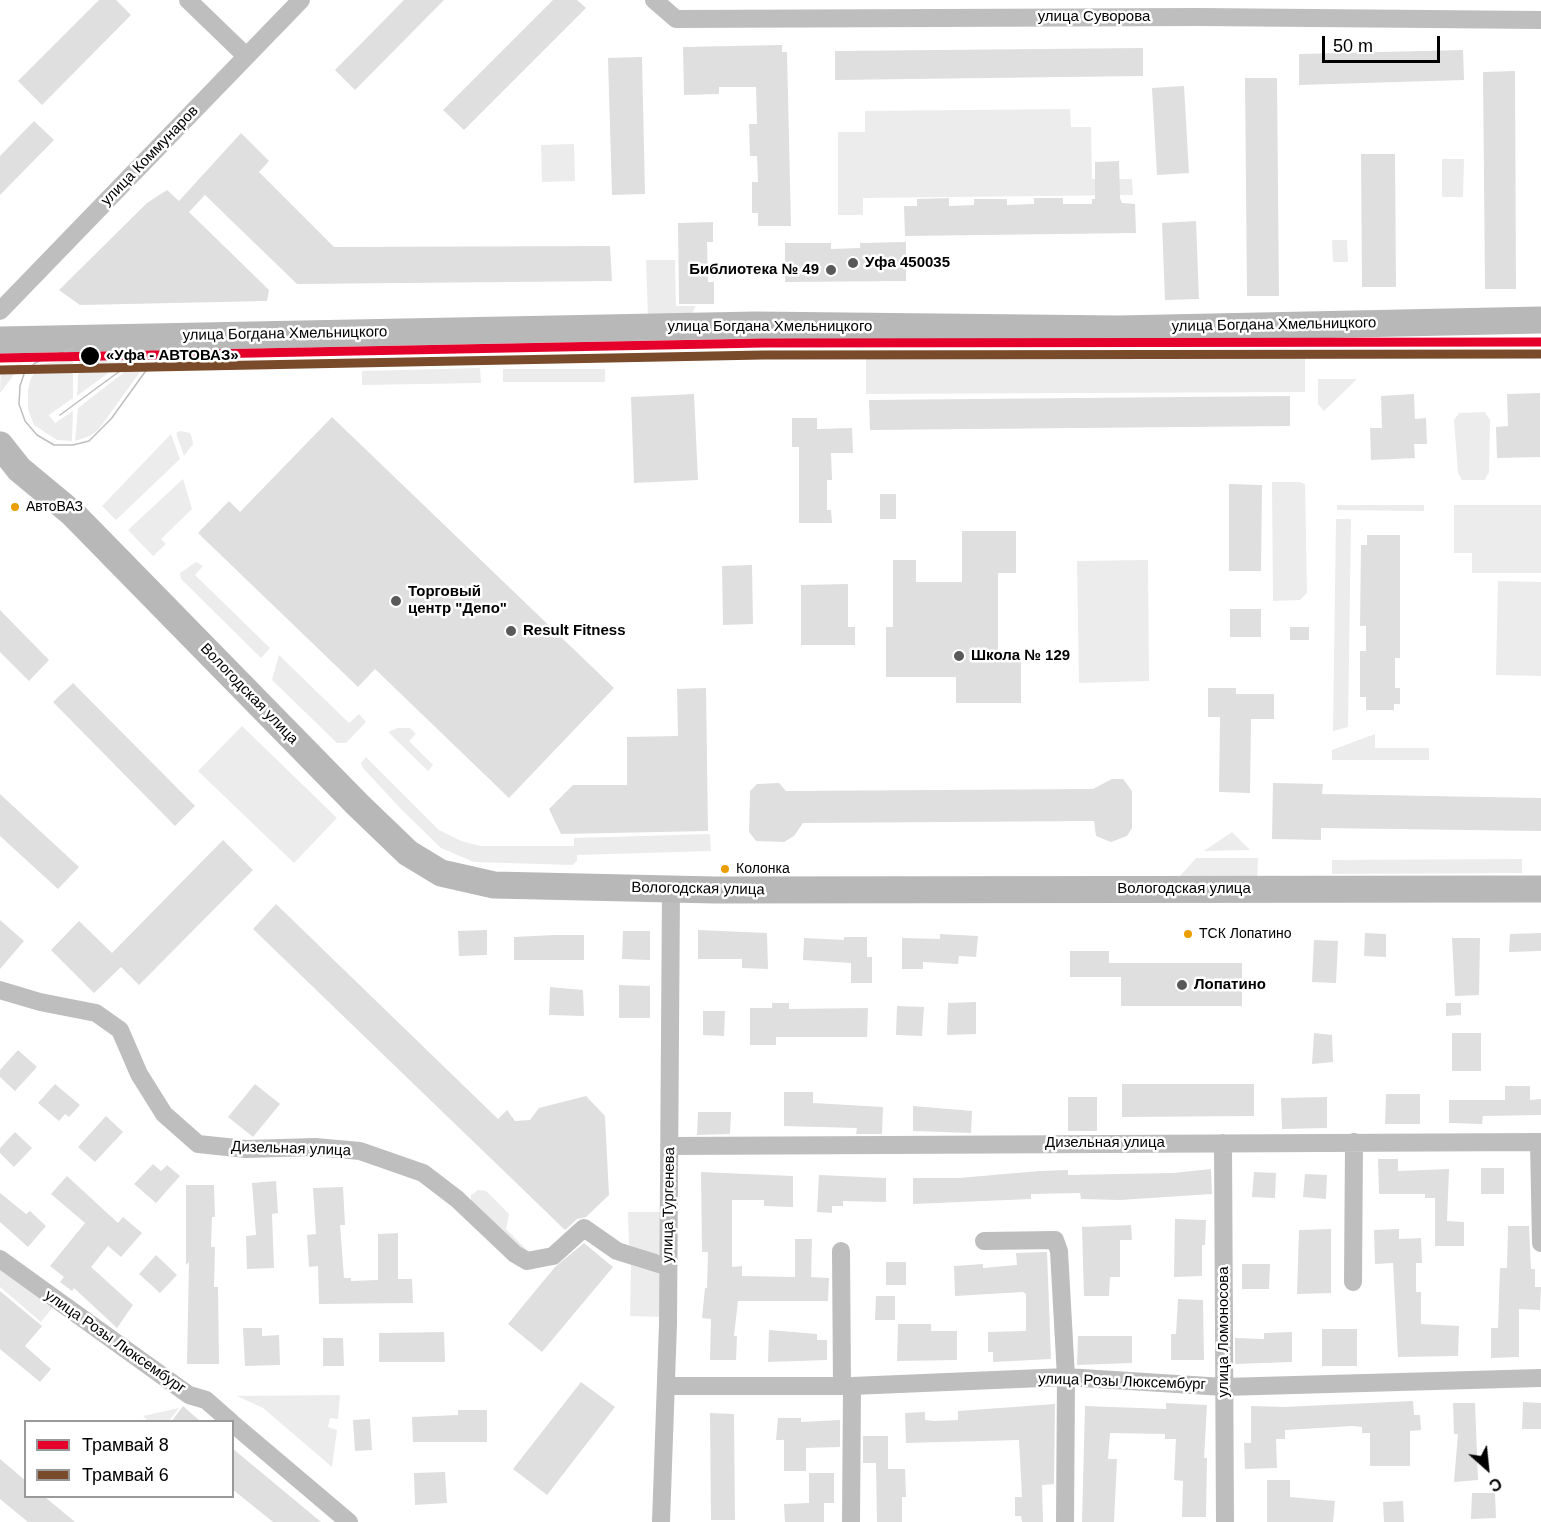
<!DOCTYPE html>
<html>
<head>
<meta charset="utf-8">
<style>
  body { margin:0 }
  #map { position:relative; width:1541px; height:1522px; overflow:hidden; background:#fff; font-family:Arial,sans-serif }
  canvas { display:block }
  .legend { position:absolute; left:24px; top:1420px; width:210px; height:78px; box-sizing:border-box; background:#fff; border:2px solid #999; margin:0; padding:8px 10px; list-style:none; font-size:18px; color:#000 }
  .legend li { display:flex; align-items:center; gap:12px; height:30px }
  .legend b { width:30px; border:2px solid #999 }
  .north { position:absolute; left:1457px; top:1438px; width:60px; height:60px; -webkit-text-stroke:4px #fff; paint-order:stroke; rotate:153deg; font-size:16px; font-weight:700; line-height:24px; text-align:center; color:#000 }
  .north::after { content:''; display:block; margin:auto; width:21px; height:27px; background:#000; clip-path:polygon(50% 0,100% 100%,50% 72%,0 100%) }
  .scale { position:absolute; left:1322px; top:36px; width:118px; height:27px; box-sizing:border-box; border:3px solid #000; border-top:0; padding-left:8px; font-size:18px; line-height:21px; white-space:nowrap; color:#000; -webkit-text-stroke:4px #fff; paint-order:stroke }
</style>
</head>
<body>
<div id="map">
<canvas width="1541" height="1522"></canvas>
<ul class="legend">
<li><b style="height:8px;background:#e4002b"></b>Трамвай 8</li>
<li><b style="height:8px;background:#7a4b2a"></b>Трамвай 6</li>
</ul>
<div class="north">С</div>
<div class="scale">50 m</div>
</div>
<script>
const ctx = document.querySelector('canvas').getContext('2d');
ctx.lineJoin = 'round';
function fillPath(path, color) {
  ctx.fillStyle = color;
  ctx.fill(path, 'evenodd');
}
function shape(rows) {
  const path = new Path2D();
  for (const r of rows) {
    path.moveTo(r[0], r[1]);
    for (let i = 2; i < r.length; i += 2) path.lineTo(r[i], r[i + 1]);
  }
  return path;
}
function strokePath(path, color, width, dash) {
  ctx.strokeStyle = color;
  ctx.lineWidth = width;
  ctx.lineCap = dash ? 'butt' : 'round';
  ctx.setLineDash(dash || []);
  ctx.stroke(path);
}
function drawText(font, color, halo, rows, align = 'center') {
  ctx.font = font + ' Arial,sans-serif';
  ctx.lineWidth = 5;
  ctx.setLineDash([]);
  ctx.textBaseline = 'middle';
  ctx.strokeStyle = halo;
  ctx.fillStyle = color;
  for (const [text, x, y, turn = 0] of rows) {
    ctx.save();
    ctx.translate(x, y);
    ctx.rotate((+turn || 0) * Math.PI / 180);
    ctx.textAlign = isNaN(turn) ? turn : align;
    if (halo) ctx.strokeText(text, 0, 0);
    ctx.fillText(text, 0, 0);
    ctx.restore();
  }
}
fillPath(shape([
  [1070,109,1071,127,1091,127,1092,179,1132,179,1133,195,863,198,863,215,838,215,838,132,865,132,865,111],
  [574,144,575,181,542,182,541,145],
  [1442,159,1464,159,1463,197,1442,197],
  [1332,240,1347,240,1348,262,1333,262],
  [646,260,675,260,676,306,696,306,689,320,648,317],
  [1305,356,1305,392,866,394,866,359],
  [79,359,126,360,77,396],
  [73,360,73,398,49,415,55,423,73,411,72,441,57,440,34,425,28,409,28,389,31,378,41,364],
  [136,363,145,365,99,429,90,436,75,441,78,408],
  [22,364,0,393,1,366],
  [480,368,481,383,362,385,362,371],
  [503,369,605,369,605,382,503,382],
  [1318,379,1357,379,1324,411,1318,404],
  [1485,412,1490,420,1489,472,1485,480,1462,480,1458,473,1454,420,1459,413],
  [180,431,190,433,192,438,193,444,184,456,176,433],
  [171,434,180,459,116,520,102,506],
  [183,479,192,509,161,539,166,544,153,556,128,530],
  [1272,482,1300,482,1305,484,1307,593,1300,600,1273,601],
  [1337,505,1424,505,1424,511,1337,510],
  [1454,505,1541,505,1541,573,1472,573,1472,553,1454,553],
  [1336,519,1351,519,1348,727,1333,731],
  [1148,560,1149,681,1079,683,1077,561],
  [196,562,203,566,195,575,270,648,261,658,181,579,180,573],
  [1498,581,1541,582,1541,676,1496,675],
  [279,655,349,723,359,714,366,722,346,743,337,743,272,680],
  [242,726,337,818,294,863,198,771],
  [398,728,410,728,416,734,409,741,433,765,428,771,388,732],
  [1375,734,1375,748,1429,748,1429,760,1332,760,1332,750],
  [366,757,439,830,461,841,481,846,574,846,574,838,710,834,711,851,577,855,577,861,572,865,474,862,441,848,400,808,363,768,361,763],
  [1232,832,1250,850,1204,851],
  [1196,858,1258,858,1257,885,1173,884],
  [1522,859,1522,873,1332,874,1332,860],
  [478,1190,486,1191,509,1214,506,1229,531,1254,526,1257,471,1202,471,1195],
  [628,1212,664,1212,664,1254,653,1254,629,1245],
  [0,1262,53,1307,41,1322,0,1287],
  [631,1265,663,1275,662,1317,630,1316],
  [340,1395,338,1419,330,1418,328,1427,337,1430,332,1467,263,1408,237,1396],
  [179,1408,169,1421,148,1421,143,1416]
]), '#ececec');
fillPath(shape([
  [99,0,116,0,131,15,42,105,18,81],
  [404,0,444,0,355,90,335,70],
  [553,0,577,0,586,8,464,130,443,110],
  [782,45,782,52,787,52,791,226,758,226,758,213,752,213,752,182,758,182,757,156,750,156,749,124,757,124,756,87,719,87,719,94,684,95,683,47],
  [1143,48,1143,76,835,80,835,51],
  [1463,50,1464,80,1299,85,1299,54],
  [642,57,645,194,612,195,608,58],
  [1515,71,1516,289,1485,289,1483,72],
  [1245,78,1277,78,1279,296,1247,296],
  [1184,86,1189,173,1157,175,1152,88],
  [34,121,54,140,0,195,0,156],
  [241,133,269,161,259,172,334,247,610,246,612,281,297,284,205,195,189,212,269,290,267,301,80,305,59,290,147,203,167,190,179,201],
  [1361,154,1395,154,1396,287,1362,287],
  [1119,161,1120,198,1122,203,1135,204,1136,233,905,236,904,206,917,206,917,199,949,198,949,206,974,205,974,199,1007,199,1007,205,1034,204,1034,198,1063,198,1063,204,1092,204,1092,199,1095,199,1095,162],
  [1196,221,1199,299,1165,300,1162,223],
  [713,222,713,242,707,242,708,282,714,282,714,304,679,304,678,223],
  [906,242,906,281,785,282,785,243,831,243,831,249,860,248,860,243],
  [1540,393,1540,457,1497,458,1496,427,1508,426,1507,394],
  [694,394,698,480,634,483,631,397],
  [1414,394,1415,419,1426,418,1427,444,1414,444,1415,458,1371,460,1370,428,1382,428,1381,396],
  [1290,396,1290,426,870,430,869,400],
  [332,417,614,688,509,798,375,669,358,687,198,533,229,501,240,512],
  [792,418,817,418,817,429,852,428,853,453,831,453,832,480,827,480,827,510,831,510,832,523,799,523,799,447,792,447],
  [1229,484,1262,485,1261,571,1229,571],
  [880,494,896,494,896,519,880,519],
  [962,531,1016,531,1016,573,998,573,998,656,1021,656,1021,703,956,703,956,677,886,677,886,627,893,627,893,560,916,560,916,582,962,582],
  [1367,535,1400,535,1400,658,1395,658,1395,688,1400,688,1400,704,1394,704,1394,710,1366,710,1366,697,1360,697,1360,651,1366,651,1366,626,1360,626,1361,545,1367,545],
  [752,565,753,624,723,625,722,566],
  [848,584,848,627,855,627,855,645,801,645,801,585],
  [1230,609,1261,609,1261,637,1230,637],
  [0,610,49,660,29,681,0,652],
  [1290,627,1309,627,1309,640,1290,640],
  [73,683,195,806,175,826,53,702],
  [706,688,708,831,561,834,549,809,573,785,627,785,627,737,678,736,677,689],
  [1208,688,1236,688,1236,694,1274,694,1274,719,1251,719,1250,793,1219,792,1220,717,1208,717],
  [1112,779,1123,779,1132,791,1132,828,1127,836,1111,842,1096,836,1094,821,803,823,794,836,784,842,756,841,749,832,750,791,757,784,779,783,786,791,1093,789],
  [1273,783,1323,784,1322,794,1541,798,1541,831,1321,828,1321,840,1272,839],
  [0,794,79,867,58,889,0,836],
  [223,840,253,870,139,985,121,967,94,993,51,950,79,921,112,953],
  [276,904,498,1119,507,1110,515,1121,530,1120,539,1108,586,1096,605,1116,609,1195,586,1217,577,1219,565,1230,253,929],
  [0,920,24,941,0,969],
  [487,930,487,955,459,956,458,931],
  [698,930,767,933,768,969,742,968,742,959,698,959],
  [623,931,650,931,650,960,622,959],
  [1365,933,1386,934,1386,957,1364,956],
  [1541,933,1541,951,1509,952,1510,934],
  [940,934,978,936,976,957,959,956,958,964,923,962,923,969,902,969,902,938,940,939],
  [554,935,584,935,584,960,514,960,514,937],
  [844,937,867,937,867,957,872,957,872,983,851,983,851,963,803,960,804,938,844,940],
  [1452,938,1480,938,1479,995,1455,996],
  [1314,940,1338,941,1336,983,1312,982],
  [1070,951,1109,951,1109,963,1242,963,1242,1006,1121,1006,1121,977,1070,977],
  [619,985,650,986,650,1018,619,1018],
  [550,987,583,990,584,1016,549,1015],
  [976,1002,976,1034,947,1035,948,1003],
  [772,1003,789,1003,789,1009,868,1008,867,1037,776,1037,776,1045,750,1045,750,1008,772,1008],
  [1446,1003,1461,1003,1461,1015,1446,1016],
  [897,1006,924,1007,922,1036,896,1035],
  [703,1011,725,1011,724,1036,703,1035],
  [1314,1033,1332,1035,1333,1062,1312,1064],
  [1452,1033,1481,1033,1481,1071,1452,1071],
  [18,1050,37,1067,15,1091,0,1077,0,1070],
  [55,1084,80,1105,69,1117,65,1114,59,1121,38,1103],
  [255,1084,280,1104,253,1137,228,1117],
  [1122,1084,1254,1084,1254,1116,1122,1117],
  [1505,1086,1530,1086,1530,1100,1541,1099,1541,1115,1483,1116,1482,1124,1449,1123,1449,1100,1505,1100],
  [784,1092,813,1092,813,1103,883,1107,882,1134,856,1134,857,1128,784,1126],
  [1386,1094,1420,1094,1420,1124,1385,1124],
  [1068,1097,1097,1097,1097,1131,1068,1131],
  [1327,1097,1327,1128,1282,1129,1281,1098],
  [913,1106,972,1111,971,1133,913,1131],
  [698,1112,731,1112,730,1134,697,1135],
  [106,1116,123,1132,95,1162,78,1147],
  [15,1132,32,1148,14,1167,0,1153,0,1148],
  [1378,1159,1398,1159,1398,1171,1449,1169,1447,1221,1464,1222,1464,1246,1435,1246,1435,1198,1425,1198,1425,1194,1379,1194],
  [153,1164,161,1171,167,1165,180,1176,156,1203,134,1184],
  [1481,1168,1504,1168,1504,1194,1481,1194],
  [1211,1169,1212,1194,1120,1200,1081,1199,1080,1193,1031,1194,1031,1199,913,1204,913,1178,959,1178,1039,1171,1068,1170,1068,1175,1173,1173],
  [701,1172,793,1176,793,1207,764,1206,764,1200,732,1200,732,1267,742,1266,742,1276,795,1277,795,1239,812,1239,811,1277,829,1278,828,1301,738,1301,734,1336,737,1336,736,1360,710,1360,711,1319,702,1318,705,1288,707,1288,708,1252,702,1252],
  [1254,1172,1276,1173,1275,1198,1252,1197],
  [1305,1174,1327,1175,1326,1199,1303,1197],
  [819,1175,886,1178,886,1202,843,1201,843,1206,832,1206,832,1213,817,1212],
  [67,1176,118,1223,123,1217,142,1233,121,1257,108,1246,91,1267,133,1305,117,1328,74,1288,72,1291,60,1282,64,1277,50,1266,85,1223,51,1194],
  [276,1181,278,1213,272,1214,274,1268,247,1269,246,1236,256,1235,252,1183],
  [186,1185,214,1185,215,1217,212,1217,211,1247,215,1247,214,1287,218,1287,219,1364,187,1364,189,1262,186,1265],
  [343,1187,345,1225,340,1225,344,1278,351,1278,351,1281,378,1280,378,1234,398,1233,398,1279,412,1279,413,1303,319,1304,318,1266,309,1267,307,1235,316,1234,313,1188],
  [0,1193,26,1214,30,1211,46,1226,28,1247,0,1222],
  [1175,1219,1206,1220,1205,1245,1202,1245,1202,1276,1174,1277],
  [1131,1225,1132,1240,1120,1240,1120,1277,1110,1277,1109,1296,1084,1296,1082,1227],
  [1508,1226,1529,1226,1531,1269,1535,1269,1535,1287,1541,1287,1540,1310,1519,1309,1519,1357,1491,1358,1491,1328,1498,1328,1500,1268,1507,1268],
  [1331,1229,1331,1293,1297,1294,1299,1230],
  [1399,1229,1399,1239,1421,1238,1422,1263,1416,1263,1416,1292,1421,1292,1421,1324,1459,1326,1458,1356,1398,1357,1393,1263,1375,1264,1374,1230],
  [584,1243,613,1267,542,1352,508,1324,555,1267],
  [1047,1252,1051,1359,993,1362,993,1352,988,1352,988,1332,1026,1331,1026,1294,1023,1292,955,1296,954,1266,983,1264,983,1268,1017,1265,1016,1253],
  [156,1255,177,1275,160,1293,139,1274],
  [886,1262,906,1262,906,1285,886,1285],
  [1242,1264,1270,1264,1269,1289,1242,1289],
  [0,1291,42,1326,25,1346,51,1369,40,1382,0,1349],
  [876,1296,895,1296,895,1320,875,1320],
  [1178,1299,1203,1300,1204,1360,1171,1360,1171,1334,1176,1334],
  [898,1324,931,1324,931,1331,957,1331,957,1360,897,1361],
  [243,1328,262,1328,262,1336,279,1335,280,1365,245,1366],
  [1322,1329,1357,1329,1357,1366,1322,1366],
  [769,1330,817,1334,817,1340,827,1340,827,1360,768,1362],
  [444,1332,445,1362,379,1362,379,1333],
  [1292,1332,1292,1362,1235,1364,1235,1338,1264,1339,1264,1333],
  [1078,1336,1132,1336,1132,1363,1077,1365],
  [323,1338,343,1338,344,1366,323,1366],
  [581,1382,615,1407,547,1495,513,1469],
  [1413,1401,1414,1415,1420,1415,1421,1430,1410,1431,1410,1466,1370,1466,1370,1433,1362,1433,1362,1427,1353,1426,1285,1430,1285,1439,1276,1439,1277,1468,1245,1469,1244,1443,1251,1443,1251,1406,1284,1407],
  [1523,1402,1541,1403,1541,1429,1522,1429],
  [1166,1403,1207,1405,1204,1458,1207,1458,1206,1517,1182,1517,1183,1481,1174,1480,1176,1439,1165,1439,1165,1434,1110,1433,1108,1459,1117,1459,1114,1522,1082,1522,1085,1406,1166,1409],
  [1453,1403,1475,1403,1478,1480,1454,1482,1458,1434,1454,1434],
  [1055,1404,1054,1484,1042,1485,1043,1522,1022,1522,1021,1516,1015,1516,1015,1497,1022,1497,1019,1440,906,1443,905,1413,925,1412,925,1420,934,1421,958,1420,958,1411],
  [183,1406,201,1422,171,1422],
  [458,1410,487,1410,487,1442,413,1442,412,1417,458,1415],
  [710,1413,734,1414,735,1520,711,1520],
  [778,1418,801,1418,801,1422,840,1420,840,1447,806,1448,806,1471,784,1471,784,1440,776,1440],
  [370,1419,372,1450,355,1451,353,1420],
  [863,1436,888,1436,888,1469,905,1469,906,1497,902,1497,902,1522,877,1522,876,1463,863,1463],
  [232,1448,321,1522,273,1522,232,1489],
  [0,1459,26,1481,26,1497,45,1497,75,1522,28,1522,0,1499],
  [445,1472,447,1503,415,1505,414,1473],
  [809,1473,834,1473,834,1503,824,1503,824,1522,785,1522,784,1504,809,1503],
  [1267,1480,1290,1480,1290,1497,1335,1501,1333,1522,1267,1522],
  [1472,1493,1495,1493,1496,1518,1471,1519],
  [1403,1501,1404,1522,1384,1522,1383,1502]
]), '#dfdfdf');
strokePath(shape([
  [188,0,246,56],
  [654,0,676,19,1198,17,1541,20],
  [0,311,301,0],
  [0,990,40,1002,96,1013,120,1030,139,1074,164,1114,198,1144,246,1149,315,1147,360,1151,423,1173,457,1199,515,1254,527,1261,553,1256,584,1228,617,1251,668,1267],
  [1539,1142,1541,1243],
  [1223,1143,1225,1522],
  [669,1146,1541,1142],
  [984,1241,1055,1240,1059,1251,1066,1377,1065,1522],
  [841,1251,842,1386],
  [0,1259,189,1395,206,1400,231,1422],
  [1353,1282,1354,1142],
  [667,1386,852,1386,1066,1377,1224,1387,1541,1378],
  [232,1423,349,1522],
  [661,1522,668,1324,671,888],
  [851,1522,852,1386]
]), '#bebebe', 18);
strokePath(shape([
  [0,340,756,325,1119,329,1541,320],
  [0,445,19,469,72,513,358,805,408,853,441,873,494,885,715,890,1541,889]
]), '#b8b8b8', 27);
strokePath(shape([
  [73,348,35,363,24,374,20,386,19,404,25,421,37,435,54,445,73,445,89,441,111,419,145,372,158,361,173,354],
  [60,415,143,354,162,347]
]), '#bebebe', 1.5);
strokePath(shape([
  [0,358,763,343,1541,342]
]), '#e4002b', 9);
strokePath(shape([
  [0,370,763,355,1541,354]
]), '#7a4b2a', 9);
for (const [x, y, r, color] of [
  [853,263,6,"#595959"],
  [831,270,6,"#595959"],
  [90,356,10,"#000"],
  [15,507,5,"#eb9e00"],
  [396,601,6,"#595959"],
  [511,631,6,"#595959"],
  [959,656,6,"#595959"],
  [725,869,5,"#eb9e00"],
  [1188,934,5,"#eb9e00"],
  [1182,985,6,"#595959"]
]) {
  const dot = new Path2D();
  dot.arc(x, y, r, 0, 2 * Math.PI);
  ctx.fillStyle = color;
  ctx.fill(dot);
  strokePath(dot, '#fff', 2);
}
drawText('14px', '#000', '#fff', [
  ["АвтоВАЗ",26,507],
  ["Колонка",736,869],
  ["ТСК Лопатино",1199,934]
], 'left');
drawText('15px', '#000', '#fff', [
  ["улица Суворова",1094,17],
  ["улица Коммунаров",150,156,-46],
  ["улица Богдана Хмельницкого",1274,325,-1],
  ["улица Богдана Хмельницкого",770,327],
  ["улица Богдана Хмельницкого",285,334,-1],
  ["Вологодская улица",249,694,46],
  ["Вологодская улица",698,889,1],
  ["Вологодская улица",1184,889],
  ["Дизельная улица",1105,1143],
  ["Дизельная улица",291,1149,2],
  ["улица Тургенева",669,1205,-89],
  ["улица Ломоносова",1224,1332,-90],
  ["улица Розы Люксембург",115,1342,35],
  ["улица Розы Люксембург",1122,1382,2]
]);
drawText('bold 15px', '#000', '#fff', [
  ["Уфа 450035",865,263],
  ["Библиотека № 49",819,270,"right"],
  ["Торговый",408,592],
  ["центр \"Депо\"",408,609],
  ["Result Fitness",523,631],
  ["Школа № 129",971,656],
  ["Лопатино",1194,985]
], 'left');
drawText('bold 15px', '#000', '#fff', [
  ["«Уфа - АВТОВАЗ»",106,356]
], 'left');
</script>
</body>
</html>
